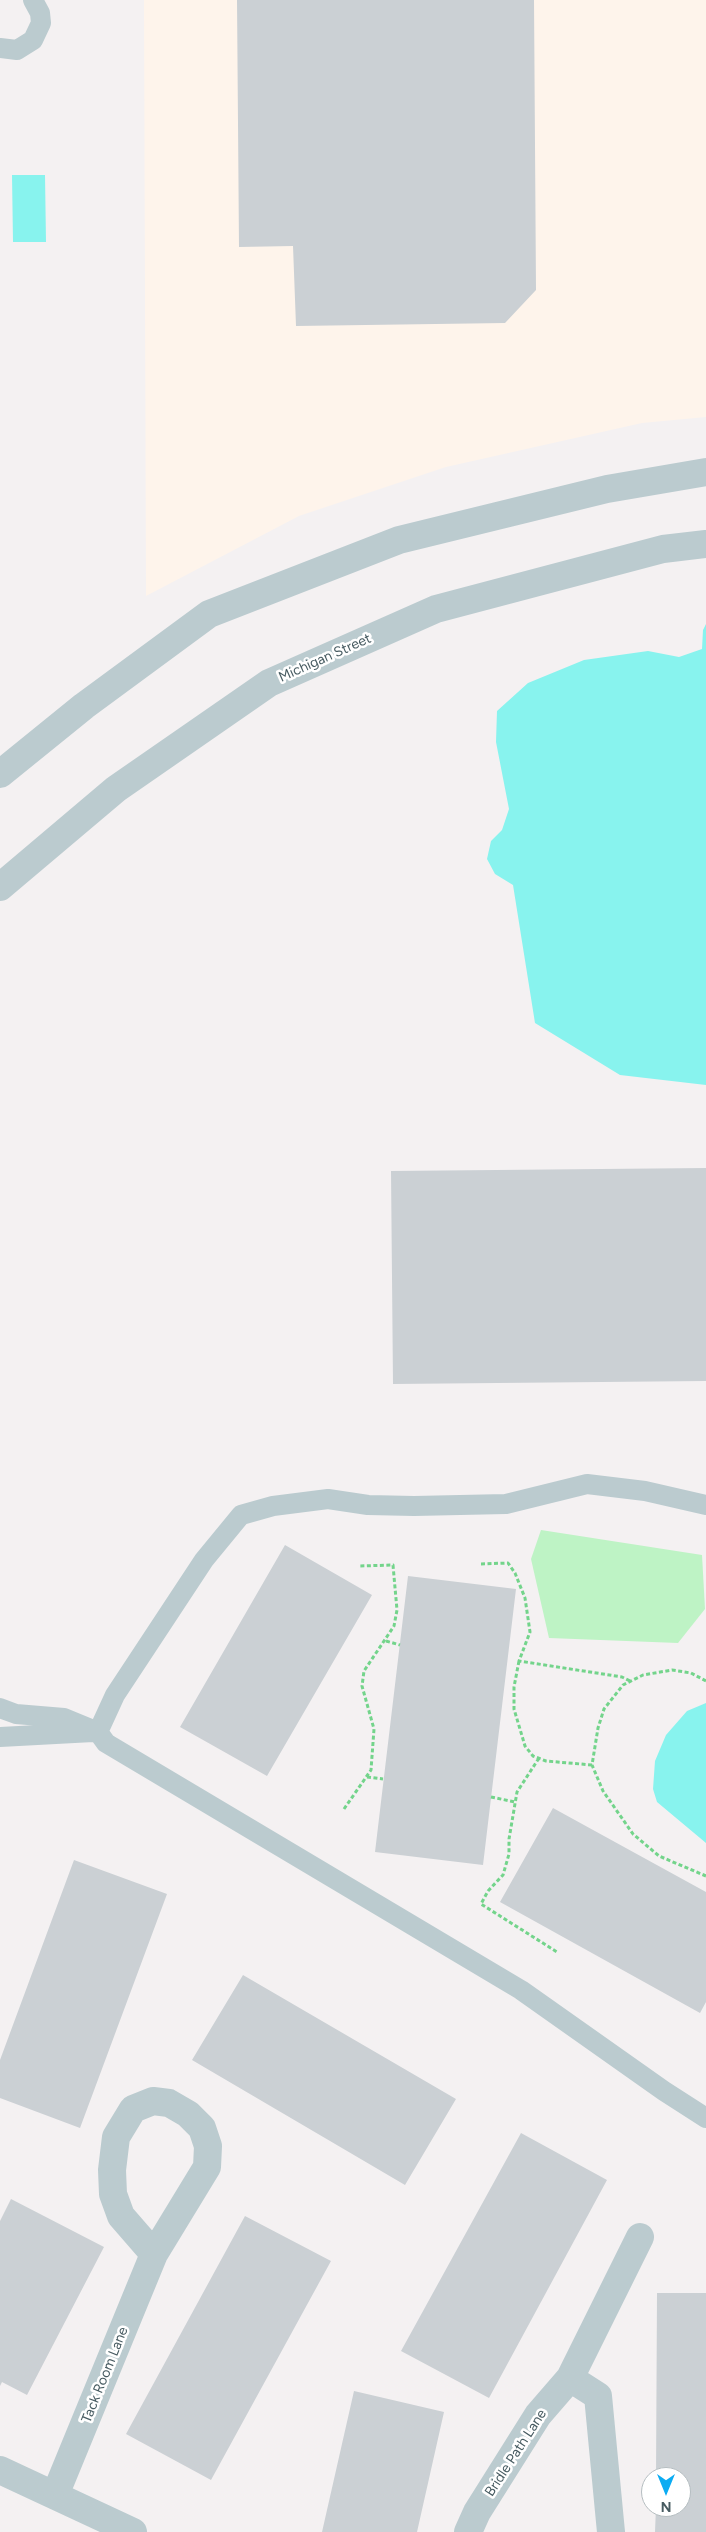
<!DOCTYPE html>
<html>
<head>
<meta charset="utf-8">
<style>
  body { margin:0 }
  #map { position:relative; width:706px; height:2532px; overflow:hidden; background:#f4f1f2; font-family:Figtree,sans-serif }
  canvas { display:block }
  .north { position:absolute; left:641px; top:2467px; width:50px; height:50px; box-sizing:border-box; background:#fff; border:1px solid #b5bdc0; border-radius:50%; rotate:180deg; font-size:14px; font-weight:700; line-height:20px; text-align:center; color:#475b61 }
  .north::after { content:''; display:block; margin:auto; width:18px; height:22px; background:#0cacf3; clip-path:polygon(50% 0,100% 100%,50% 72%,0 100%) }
</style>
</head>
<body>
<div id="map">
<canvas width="706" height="2532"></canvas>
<div class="north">N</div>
</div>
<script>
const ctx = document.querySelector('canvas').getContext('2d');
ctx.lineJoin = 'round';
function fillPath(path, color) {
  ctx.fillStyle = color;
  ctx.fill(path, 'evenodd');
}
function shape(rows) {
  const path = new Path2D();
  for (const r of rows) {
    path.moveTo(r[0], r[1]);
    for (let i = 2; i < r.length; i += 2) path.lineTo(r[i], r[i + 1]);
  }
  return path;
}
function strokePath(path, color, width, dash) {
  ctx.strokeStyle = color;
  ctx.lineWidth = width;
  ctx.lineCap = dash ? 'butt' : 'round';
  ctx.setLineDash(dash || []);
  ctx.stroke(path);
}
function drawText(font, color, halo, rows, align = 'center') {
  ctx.font = font + ' Figtree,sans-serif';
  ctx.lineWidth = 5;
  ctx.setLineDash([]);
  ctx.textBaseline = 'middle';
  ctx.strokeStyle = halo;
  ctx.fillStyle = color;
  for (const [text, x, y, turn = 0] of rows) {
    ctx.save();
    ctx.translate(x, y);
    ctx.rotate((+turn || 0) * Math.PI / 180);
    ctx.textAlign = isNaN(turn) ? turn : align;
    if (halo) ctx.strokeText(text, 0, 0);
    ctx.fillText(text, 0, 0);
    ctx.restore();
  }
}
fillPath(shape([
  [144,0,706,0,706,417,642,423,446,467,299,516,146,596]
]), '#fef4eb');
fillPath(shape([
  [541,1530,702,1555,705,1609,678,1643,549,1638,531,1559]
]), '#bef3c5');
fillPath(shape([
  [12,175,45,175,46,242,13,242],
  [706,624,706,1085,620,1075,535,1023,513,885,495,874,487,859,491,841,502,830,509,809,496,742,497,711,528,683,584,660,648,651,679,657,702,649,703,630],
  [706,1703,706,1843,657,1802,653,1789,655,1761,666,1735,687,1711]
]), '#88f3ee');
fillPath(shape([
  [237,0,534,0,536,290,505,323,296,326,293,246,239,247],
  [706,1168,706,1381,393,1384,391,1171],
  [285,1545,372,1595,267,1776,180,1727],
  [408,1576,516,1589,483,1865,375,1852],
  [553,1808,706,1892,706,2002,700,2013,500,1902],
  [74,1860,167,1894,80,2128,0,2098,0,2060],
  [243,1975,456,2099,405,2185,192,2060],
  [521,2133,607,2180,489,2398,401,2351],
  [11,2199,104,2247,27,2395,2,2382,0,2386,0,2221],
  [245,2216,331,2261,211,2480,126,2434],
  [657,2293,706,2293,706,2532,655,2532,656,2507,681,2507,681,2477,656,2477],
  [354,2391,444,2412,417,2532,322,2532]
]), '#cbd0d4');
strokePath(shape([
  [481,1564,508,1563,515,1573,525,1598,530,1632,519,1661,622,1677,630,1681],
  [386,1641,400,1645],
  [519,1661,514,1687,514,1709,525,1746,533,1756,546,1761,592,1765],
  [706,1681,691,1673,672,1670,643,1675,623,1685,604,1709,598,1728,592,1765,603,1791,633,1834,659,1856,706,1876],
  [539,1758,517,1792,509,1839,509,1854,503,1875,488,1891,481,1904,557,1952],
  [367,1777,383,1779],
  [491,1797,515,1802],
  [344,1809,371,1770,374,1729,362,1686,364,1671,394,1626,397,1610,393,1565,360,1566]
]), '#73d48b', 3, [4, 2.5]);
strokePath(shape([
  [0,48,17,50,33,40,41,23,40,13,33,0],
  [706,1505,645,1491,587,1484,506,1504,414,1506,368,1505,328,1499,273,1506,241,1515,204,1560,115,1695,98,1732,106,1743,521,1990,664,2091,706,2118],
  [0,1708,16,1714,64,1718,98,1732],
  [0,1737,93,1732]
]), '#bbcbcf', 20);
strokePath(shape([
  [570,2378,640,2237],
  [0,2470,133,2532],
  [55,2495,154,2254,207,2167,208,2146,202,2128,188,2114,169,2103,153,2101,133,2109,116,2137,112,2170,113,2194,121,2216,154,2254],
  [468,2532,477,2512,538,2415,570,2378,598,2396,611,2532]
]), '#bbcbcf', 28);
strokePath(shape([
  [0,774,84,706,209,614,399,540,607,489,706,472],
  [0,887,116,789,269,683,436,609,663,549,706,544]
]), '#bbcbcf', 28);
drawText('14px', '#475b61', '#fff', [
  ["Michigan Street",325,658,-24],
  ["Tack Room Lane",105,2375,-68],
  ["Bridle Path Lane",516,2453,-57]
]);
</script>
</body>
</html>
